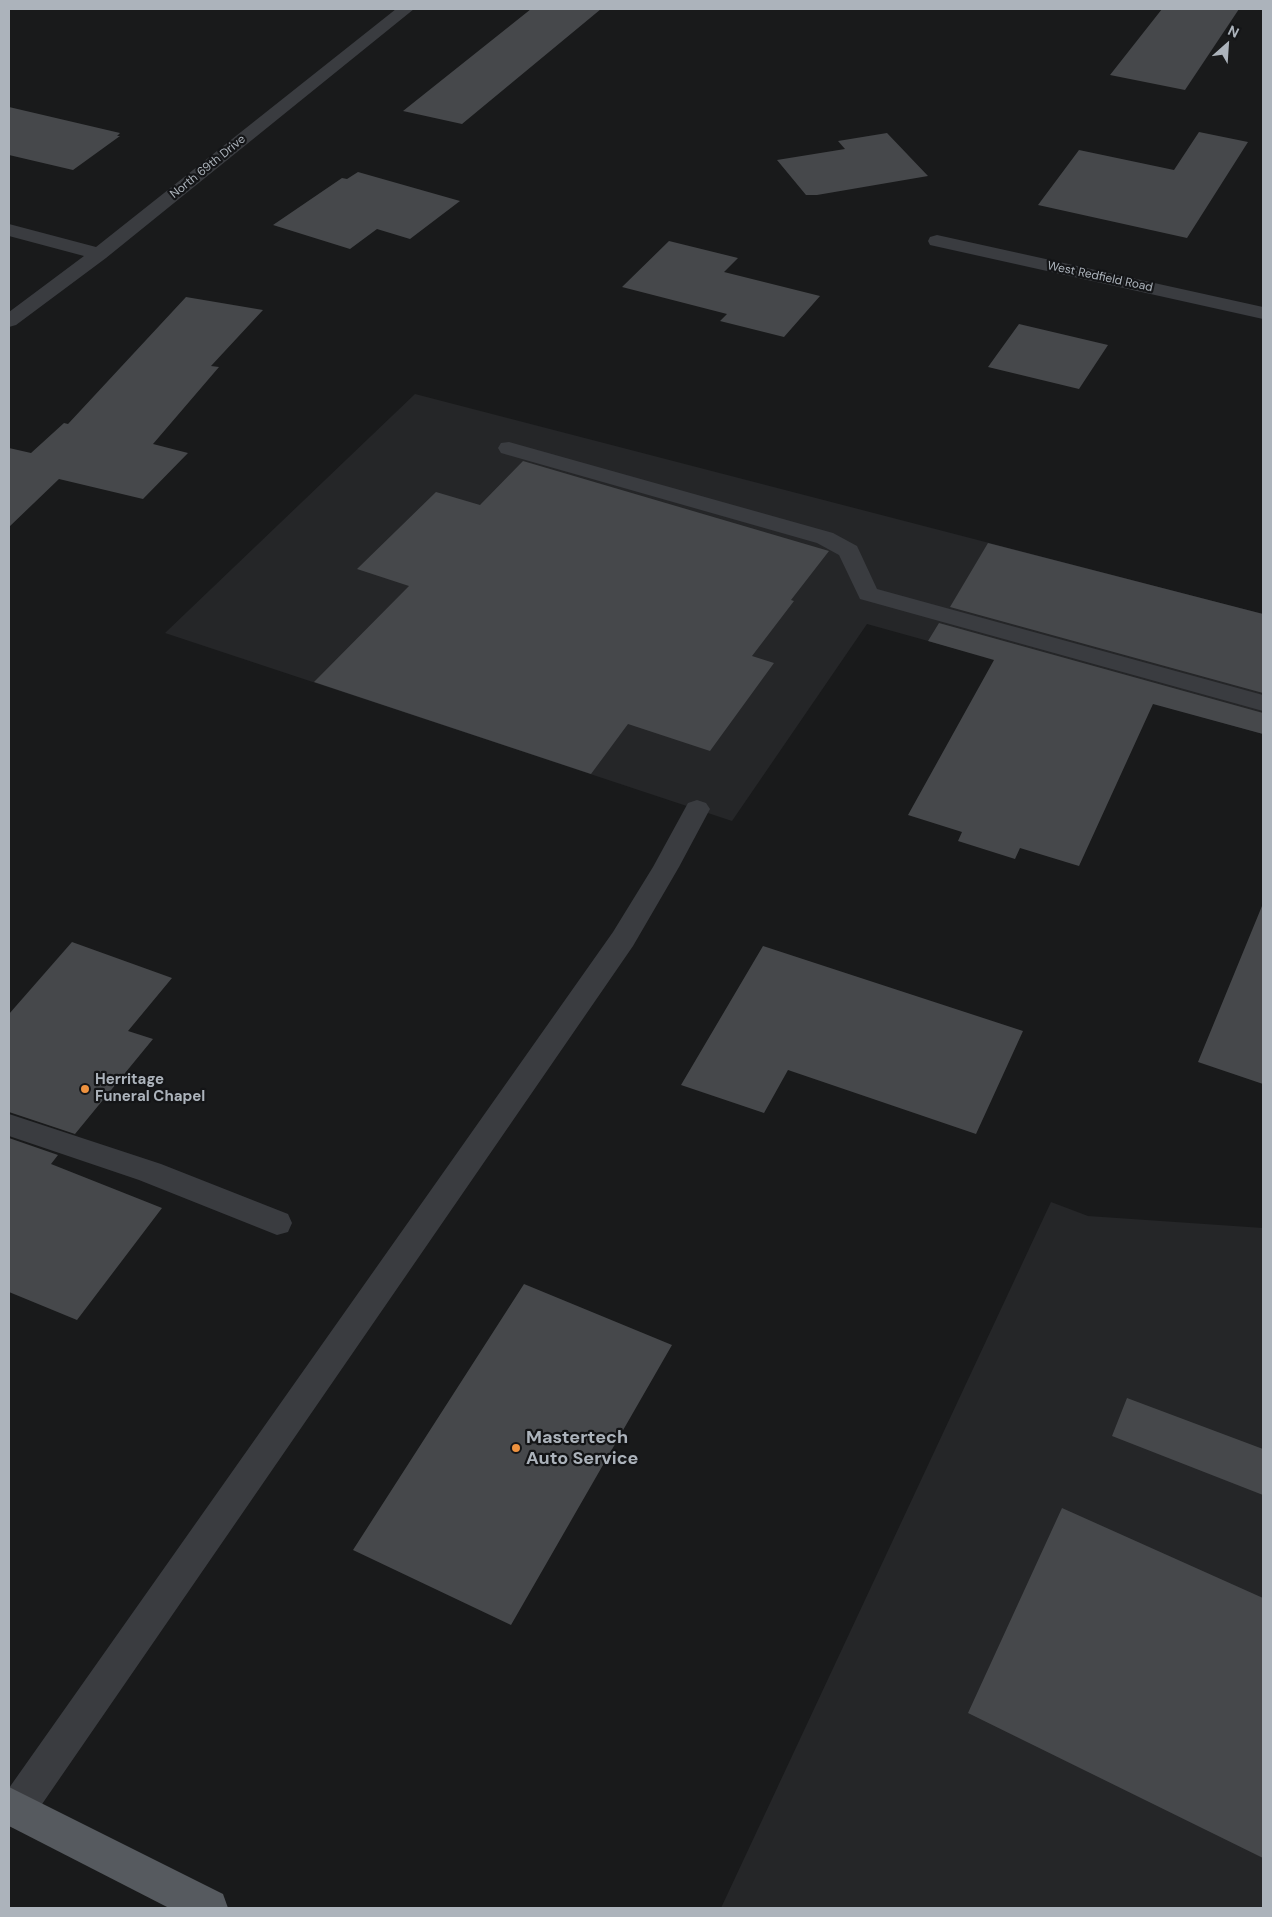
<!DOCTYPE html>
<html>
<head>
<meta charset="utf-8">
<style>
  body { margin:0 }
  #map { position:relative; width:1272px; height:1917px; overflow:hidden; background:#191a1b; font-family:"DM Sans",sans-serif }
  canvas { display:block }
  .frame { position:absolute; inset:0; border:10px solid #acb3bb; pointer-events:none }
  .north { position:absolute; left:1202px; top:20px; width:50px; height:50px; -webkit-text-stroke:4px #141517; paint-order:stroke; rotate:26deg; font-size:14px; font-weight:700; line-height:20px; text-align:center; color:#acb3bb }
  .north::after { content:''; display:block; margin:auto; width:18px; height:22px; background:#acb3bb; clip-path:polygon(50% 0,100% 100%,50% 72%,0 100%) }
</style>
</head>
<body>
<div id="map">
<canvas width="1272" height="1917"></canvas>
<div class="frame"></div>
<div class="north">N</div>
</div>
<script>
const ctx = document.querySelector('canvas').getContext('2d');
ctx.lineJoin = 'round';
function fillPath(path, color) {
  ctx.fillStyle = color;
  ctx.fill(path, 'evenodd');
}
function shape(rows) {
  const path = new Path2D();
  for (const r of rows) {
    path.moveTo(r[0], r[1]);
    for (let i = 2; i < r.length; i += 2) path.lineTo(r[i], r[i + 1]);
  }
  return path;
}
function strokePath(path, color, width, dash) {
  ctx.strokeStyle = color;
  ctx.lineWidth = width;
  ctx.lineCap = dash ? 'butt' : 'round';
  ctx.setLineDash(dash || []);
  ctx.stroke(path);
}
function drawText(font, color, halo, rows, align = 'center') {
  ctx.font = font + ' "DM Sans",sans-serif';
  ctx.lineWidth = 4.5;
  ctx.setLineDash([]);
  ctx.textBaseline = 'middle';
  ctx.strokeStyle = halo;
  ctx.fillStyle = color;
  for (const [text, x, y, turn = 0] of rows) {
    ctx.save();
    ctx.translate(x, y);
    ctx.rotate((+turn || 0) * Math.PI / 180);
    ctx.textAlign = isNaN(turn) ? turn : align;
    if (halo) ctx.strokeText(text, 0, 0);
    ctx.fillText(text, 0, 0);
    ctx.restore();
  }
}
fillPath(shape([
  [415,394,1263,614,1263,734,867,624,732,821,165,633],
  [1051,1202,1088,1216,1263,1228,1263,1908,721,1908]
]), '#252628');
fillPath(shape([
  [531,9,601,9,462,124,403,111],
  [1162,9,1239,9,1185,90,1110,75],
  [9,107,120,133,117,136,120,136,73,170,9,155],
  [1199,132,1248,142,1187,238,1038,205,1079,150,1174,170],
  [887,133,928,176,817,195,806,195,777,160,845,149,838,141],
  [358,172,460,201,410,239,377,229,350,249,273,225,342,178,347,179],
  [669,241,738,258,724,272,820,296,784,337,720,321,727,314,622,287],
  [186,297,263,310,211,366,219,367,153,444,188,453,143,499,59,479,9,527,9,448,31,453,64,423,68,424],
  [1019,324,1108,345,1079,389,988,367],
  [523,461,829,551,791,600,794,601,752,656,774,663,710,751,628,724,591,774,314,682,409,586,357,569,436,492,480,505],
  [988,543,1263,614,1263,693,950,607],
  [939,623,1263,713,1263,734,1153,704,1079,866,1020,848,1015,859,958,841,962,832,908,815,994,660,928,641],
  [1262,906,1263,906,1263,1084,1198,1062],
  [72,942,172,978,128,1031,153,1039,75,1134,9,1112,9,1014],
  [763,946,1023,1031,976,1134,788,1070,764,1113,681,1085],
  [9,1138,58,1155,51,1164,162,1208,77,1320,9,1292],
  [524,1284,672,1345,511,1625,353,1550],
  [1127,1398,1263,1449,1263,1495,1112,1436],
  [1062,1508,1263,1598,1263,1858,968,1713]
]), '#46484b');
fillPath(shape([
  [396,9,414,9,106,258,16,325,9,327,9,312,84,256,9,236,9,224,96,247,396,9],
  [937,235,1263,307,1263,319,930,245,928,241,930,237,937,235],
  [509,442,833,533,857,546,877,589,1263,695,1263,711,860,599,839,555,817,543,501,453,498,448,501,443,509,442],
  [697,800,706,803,710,809,679,867,633,946,29,1823,16,1829,9,1826,9,1788,613,932,653,867,688,803,697,800],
  [9,1114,161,1164,288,1214,292,1223,288,1232,277,1235,139,1180,9,1136,9,1114]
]), '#3a3c40');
fillPath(shape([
  [9,1787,223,1894,228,1908,169,1908,9,1826,9,1787]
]), '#565a5f');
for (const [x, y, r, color] of [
  [85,1089,5,"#ee923f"],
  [516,1448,5,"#ee923f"]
]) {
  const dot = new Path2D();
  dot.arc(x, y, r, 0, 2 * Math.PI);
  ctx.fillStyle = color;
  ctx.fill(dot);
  strokePath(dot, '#141517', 2);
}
drawText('12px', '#acb3bb', '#141517', [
  ["North 69th Drive",208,167,-39],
  ["West Redfield Road",1100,277,12]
]);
drawText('bold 15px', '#acb3bb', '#141517', [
  ["Herritage",95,1080],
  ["Funeral Chapel",95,1097]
], 'left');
drawText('bold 18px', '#acb3bb', '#141517', [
  ["Mastertech",526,1438],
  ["Auto Service",526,1459]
], 'left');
</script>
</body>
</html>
